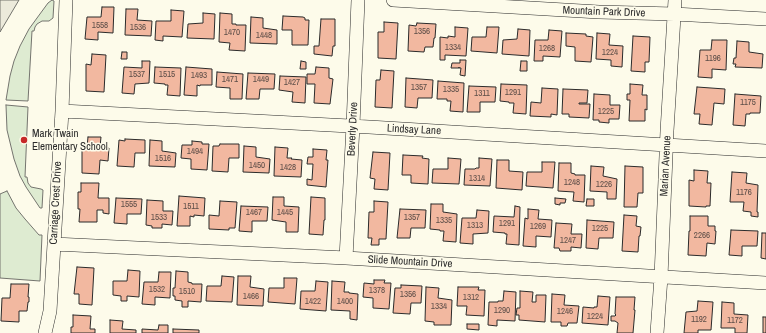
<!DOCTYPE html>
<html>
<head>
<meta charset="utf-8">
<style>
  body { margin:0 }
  canvas { display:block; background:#fdfbea }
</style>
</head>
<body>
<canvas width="766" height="333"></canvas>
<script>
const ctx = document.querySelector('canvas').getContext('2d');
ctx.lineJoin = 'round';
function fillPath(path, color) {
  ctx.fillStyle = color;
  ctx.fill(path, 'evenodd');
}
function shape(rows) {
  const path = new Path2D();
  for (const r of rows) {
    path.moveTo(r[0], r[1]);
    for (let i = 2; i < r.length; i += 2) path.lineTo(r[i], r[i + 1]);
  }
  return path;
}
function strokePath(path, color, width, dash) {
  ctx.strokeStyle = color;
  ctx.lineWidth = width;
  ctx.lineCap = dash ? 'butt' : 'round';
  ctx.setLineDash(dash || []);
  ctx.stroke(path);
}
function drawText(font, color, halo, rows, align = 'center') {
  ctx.font = font + ' "Archivo Narrow",sans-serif';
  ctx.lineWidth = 3;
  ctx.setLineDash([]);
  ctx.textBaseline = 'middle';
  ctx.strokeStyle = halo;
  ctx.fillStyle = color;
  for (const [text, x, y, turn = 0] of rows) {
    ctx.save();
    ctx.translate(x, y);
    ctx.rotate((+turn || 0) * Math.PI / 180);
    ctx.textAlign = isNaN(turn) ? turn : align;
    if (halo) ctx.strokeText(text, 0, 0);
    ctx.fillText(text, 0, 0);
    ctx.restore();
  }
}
const green = shape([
  [52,0,54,1,53,18,49,21,42,21,37,24,35,27,34,31,32,31,28,101,6,100,10,76,14,61,20,46,29,29,37,18,48,3,52,0],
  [6,105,28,107,25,177,27,177,28,183,31,187,41,189,43,190,42,208,40,208,26,187,20,176,14,159,7,130,6,105],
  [7,191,16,208,25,219,39,235,42,235,40,281,0,278,0,194,7,191]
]);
fillPath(green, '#deebd1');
strokePath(green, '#74746e', 1);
const parking = shape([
  [0,0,19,0,0,32,0,0]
]);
fillPath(parking, '#eceadb');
strokePath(parking, '#74746e', 1);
const building = shape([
  [102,7,114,7,113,33,98,32,98,40,85,39,87,17,101,17,102,7],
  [126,9,138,9,137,20,152,21,151,36,125,35,126,9],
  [171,10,184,11,182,37,163,36,163,41,155,40,156,21,171,21,171,10],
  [203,13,215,14,214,39,187,38,188,24,203,23,203,13],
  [220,13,232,14,232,24,236,24,236,25,246,25,245,51,229,50,230,43,219,42,220,13],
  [283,16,303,17,305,18,305,20,309,20,308,45,292,45,292,30,282,30,283,16],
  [251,17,263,18,263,28,277,30,277,44,250,43,251,17],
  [321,19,335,19,335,46,333,46,332,56,314,54,314,46,319,46,321,19],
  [384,22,398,23,396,59,378,58,378,32,384,32,384,22],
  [417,23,436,24,435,38,434,38,433,47,425,47,424,52,408,51,409,25,416,26,417,23],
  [455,27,468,28,466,56,445,55,445,60,440,60,440,37,448,38,448,36,455,37,455,27],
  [487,27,499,27,497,53,471,51,472,37,486,37,487,27],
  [518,29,530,30,529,56,502,54,503,40,517,39,518,29],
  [549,30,562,31,560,57,543,56,543,61,534,61,535,40,548,40,549,30],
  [566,33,586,34,586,36,593,37,591,62,575,61,575,47,566,46,566,33],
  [597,33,610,34,609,45,623,46,622,67,611,66,611,60,596,59,597,33],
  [633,36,650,37,649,62,645,62,645,72,631,71,633,36],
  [712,40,727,40,726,70,712,69,712,78,698,77,700,50,711,50,712,40],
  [737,41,749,42,749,52,763,54,762,68,735,67,736,64,733,64,734,58,736,58,737,41],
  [122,52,127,52,127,59,121,59,122,52],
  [92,54,106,55,104,92,86,91,86,64,91,65,92,54],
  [460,60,466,60,465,76,460,75,461,68,459,68,459,67,459,68,451,68,452,63,460,63,460,60],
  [142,61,150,61,149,83,135,84,134,94,122,93,124,67,142,68,142,61],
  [301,61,306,62,306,69,300,69,301,61],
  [521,61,527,61,527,71,520,71,521,61],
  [155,67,181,68,180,96,167,95,168,85,165,85,165,84,154,83,155,67],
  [186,67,212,69,212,85,200,85,200,86,197,85,197,96,184,95,186,67],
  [316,67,329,68,329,78,333,79,330,104,314,103,315,84,307,84,307,74,315,74,316,67],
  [381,70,394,71,392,108,375,107,376,80,380,80,381,70],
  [217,72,243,74,242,99,230,99,230,88,216,87,217,72],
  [248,73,275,74,274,89,260,89,259,99,246,99,248,73],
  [280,76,306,77,305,103,292,102,293,92,279,90,280,76],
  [406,78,433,80,432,98,418,98,417,108,405,107,406,78],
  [438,81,464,83,463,112,450,111,451,101,447,101,447,99,437,99,438,81],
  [501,84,527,85,526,114,513,113,514,103,509,103,509,102,500,101,501,84],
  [630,84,643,85,642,95,647,95,647,110,645,109,645,121,629,121,630,100,627,100,627,94,630,94,630,84],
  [469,86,496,87,495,102,480,102,480,112,467,112,469,86],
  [697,87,725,89,724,104,714,103,712,125,699,124,700,114,694,114,697,87],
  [542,88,558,89,557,115,551,114,551,117,530,116,531,102,541,103,542,88],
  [563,89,588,90,587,103,579,103,579,104,590,104,589,118,569,117,569,114,562,114,563,89],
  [594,94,610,95,610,105,620,105,619,119,609,119,609,123,599,122,599,120,593,120,594,94],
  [735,94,761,96,760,113,750,113,750,114,746,114,745,126,733,125,735,94],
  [88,137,101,137,100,147,109,148,108,161,100,160,99,174,82,173,82,147,87,147,88,137],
  [125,139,145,140,145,153,135,153,134,167,117,166,119,140,125,141,125,139],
  [150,140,162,141,162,151,176,153,175,167,149,166,150,140],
  [192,141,202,142,202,144,209,144,207,170,191,169,191,159,181,158,182,145,192,145,192,141],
  [220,144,239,144,239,158,229,158,228,172,212,171,213,146,219,146,220,144],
  [244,146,256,147,256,157,270,159,269,173,243,172,244,146],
  [275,147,288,148,287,158,292,158,291,159,302,160,301,177,274,176,275,147],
  [313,149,327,150,326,160,328,160,326,187,307,185,307,179,312,180,313,164,307,164,308,157,313,157,313,149],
  [373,152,390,153,388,190,374,189,375,179,370,178,373,152],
  [403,155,423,156,422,158,429,159,428,184,411,183,411,175,402,175,403,155],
  [448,158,461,159,459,184,432,183,433,169,448,169,448,158],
  [479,158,492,159,490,186,464,185,465,169,475,169,476,168,479,168,479,158],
  [497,160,509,160,509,171,523,172,522,190,496,188,497,160],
  [542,162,555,162,553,188,526,186,527,172,542,172,542,162],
  [559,163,571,163,571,173,575,174,575,175,585,175,584,202,573,201,574,192,558,191,559,163],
  [591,166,604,167,603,176,617,179,616,199,607,199,607,192,590,191,591,166],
  [625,166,643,167,643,193,638,193,637,207,624,207,625,166],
  [694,170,708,171,707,183,711,183,710,206,706,206,706,207,689,206,689,180,694,181,694,170],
  [732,172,747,173,746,183,758,185,757,212,758,212,758,217,751,216,751,212,743,211,744,202,730,202,732,172],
  [81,183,99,183,98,198,109,198,109,214,103,213,103,210,97,210,97,222,79,222,80,209,78,209,78,192,81,192,81,183],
  [179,196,205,198,204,216,194,215,194,217,190,216,190,226,177,226,179,196],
  [273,197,284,197,284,206,299,207,298,232,286,232,286,222,272,220,273,197],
  [311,197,325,198,325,220,324,220,323,235,309,234,311,197],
  [116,198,142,199,141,214,127,214,127,224,114,223,116,198],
  [555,198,566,199,565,203,560,203,560,205,555,204,555,198],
  [587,199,594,199,594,206,586,206,587,199],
  [147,200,163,201,163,211,173,211,172,225,162,224,162,228,152,228,152,226,146,225,147,200],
  [220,201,237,202,235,228,229,228,229,230,209,229,209,215,219,216,220,201],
  [374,201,388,202,386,239,379,239,379,245,371,245,372,238,368,238,369,212,374,212,374,201],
  [431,204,443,204,443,212,457,214,456,242,443,241,444,231,440,231,440,230,430,229,431,204],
  [241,206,268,207,267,221,252,221,252,232,239,231,241,206],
  [515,206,520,207,519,245,506,244,507,234,505,234,505,233,493,232,494,216,514,217,515,206],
  [400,209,426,210,425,228,411,228,410,238,397,238,400,209],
  [528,209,539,210,538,219,552,220,551,237,536,236,536,247,523,246,525,218,528,219,528,209],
  [477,210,489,211,488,233,473,234,473,244,460,243,462,218,476,218,477,210],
  [624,215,637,216,636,226,641,227,640,236,639,236,638,252,622,251,624,215],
  [690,216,708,216,708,226,715,226,715,231,716,231,715,244,707,243,706,256,688,255,689,231,690,231,690,216],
  [587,220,614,222,613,238,599,238,598,249,586,248,587,220],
  [556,223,572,224,571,234,582,234,581,248,571,247,571,251,560,251,559,248,554,248,556,223],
  [731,230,758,231,757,246,742,246,742,256,729,255,731,230],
  [762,233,766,233,766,259,761,258,762,233],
  [77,267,94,268,92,305,79,304,79,294,74,294,77,267],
  [128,270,140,271,139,297,127,296,127,301,121,301,121,296,113,295,113,281,127,281,128,270],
  [176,271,188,272,188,282,192,283,192,284,202,284,201,302,188,301,188,307,182,307,182,301,175,300,175,296,173,296,173,288,175,288,176,271],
  [159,272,171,272,170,298,155,297,155,305,142,304,144,282,158,282,159,272],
  [222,276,234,277,232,302,206,301,207,286,221,286,222,276],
  [238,276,251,276,250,287,264,289,263,306,237,305,238,276],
  [284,278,297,278,295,304,268,302,269,288,284,288,284,278],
  [374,280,385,280,384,283,391,283,389,309,373,308,373,298,363,297,364,283,374,284,374,280],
  [316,281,328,282,326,311,300,309,301,291,315,291,316,281],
  [332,281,345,282,344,292,349,292,349,293,358,294,357,320,350,319,350,311,331,310,332,281],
  [11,284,29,284,28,297,29,297,29,302,28,302,27,311,19,311,19,322,1,321,2,298,10,298,11,284],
  [401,285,422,286,421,303,411,303,410,314,393,313,395,288,401,288,401,285],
  [426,287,439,288,438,298,452,300,451,325,434,325,434,322,425,321,426,287],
  [458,287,479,287,478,290,485,290,484,316,466,315,467,306,457,306,458,287],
  [504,291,516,292,515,321,497,320,497,326,488,325,489,302,498,302,498,301,503,301,504,291],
  [520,291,533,292,532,302,536,302,536,295,546,295,545,322,519,320,519,315,516,315,517,308,520,308,520,291],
  [552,294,565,295,564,305,579,306,577,323,568,323,567,326,561,326,561,322,551,322,552,294],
  [598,296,610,297,608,325,582,323,583,307,594,308,594,307,597,307,598,296],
  [616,297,635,297,634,310,635,310,633,333,617,333,618,323,615,321,611,321,611,316,615,316,616,315,615,314,616,297],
  [698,301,713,302,711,330,698,330,698,333,684,333,686,312,697,311,698,301],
  [722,302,734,303,734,314,748,315,747,333,735,333,735,328,721,328,722,302],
  [73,315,91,316,90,329,95,329,95,333,71,333,71,327,73,327,73,315],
  [763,317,766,317,766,333,763,333,763,317],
  [110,320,123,321,122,329,136,330,136,333,110,333,110,320],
  [467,324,479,324,479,330,467,329,467,324],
  [159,325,168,325,168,333,142,333,142,329,158,330,159,325],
  [173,329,199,330,199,333,173,333,173,329]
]);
fillPath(building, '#f2b8a0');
strokePath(building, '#2b2b2b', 1);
const minor = shape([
  [393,0,599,12,674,14,766,19],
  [62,111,369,127,766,151],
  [54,244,346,258,766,283],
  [346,258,353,126,358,0],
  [45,333,50,311,62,111,66,0],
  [657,333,661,277,667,131,675,0]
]);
strokePath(minor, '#2b2b2b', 14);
strokePath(minor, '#fdfbea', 13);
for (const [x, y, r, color] of [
  [24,140,4,"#c62828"]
]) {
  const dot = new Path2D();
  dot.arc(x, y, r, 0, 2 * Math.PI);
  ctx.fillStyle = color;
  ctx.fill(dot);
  strokePath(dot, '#fdfbea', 1.5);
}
drawText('9px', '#5d4e48', null, [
  ["1558",100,26],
  ["1536",138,28],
  ["1356",422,32],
  ["1470",232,33],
  ["1448",264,36],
  ["1334",453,48],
  ["1268",547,49],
  ["1224",610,53],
  ["1196",713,59],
  ["1537",137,75],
  ["1515",167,75],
  ["1493",199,76],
  ["1471",230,80],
  ["1449",261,80],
  ["1427",292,83],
  ["1357",419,88],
  ["1335",451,90],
  ["1291",513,93],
  ["1311",482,94],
  ["1175",748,103],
  ["1225",606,112],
  ["1494",195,152],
  ["1516",163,159],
  ["1450",257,166],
  ["1428",288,168],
  ["1314",477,179],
  ["1248",572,183],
  ["1226",604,185],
  ["1176",744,193],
  ["1555",129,205],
  ["1511",191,207],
  ["1467",254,213],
  ["1445",285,213],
  ["1533",159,218],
  ["1357",412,218],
  ["1335",444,221],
  ["1291",507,224],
  ["1313",475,226],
  ["1269",538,227],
  ["1225",600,229],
  ["2266",702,236],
  ["1247",568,241],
  ["1532",157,290],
  ["1378",377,291],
  ["1510",187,292],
  ["1356",408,295],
  ["1466",251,297],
  ["1312",471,298],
  ["1422",313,302],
  ["1400",345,302],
  ["1334",439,307],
  ["1290",502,311],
  ["1246",565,312],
  ["1224",595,317],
  ["1192",699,320],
  ["1172",735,321]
]);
drawText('11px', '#2b2b2b', '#fdfbea', [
  ["Mountain Park Drive",604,12,2],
  ["Beverly Drive",353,129,-87],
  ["Lindsay Lane",414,130,3],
  ["Marian Avenue",666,166,-87],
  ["Carriage Crest Drive",56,203,-87],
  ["Slide Mountain Drive",410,262,3]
]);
drawText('11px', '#2b2b2b', '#fdfbea', [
  ["Mark Twain",32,134],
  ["Elementary School",32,147]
], 'left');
</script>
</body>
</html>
